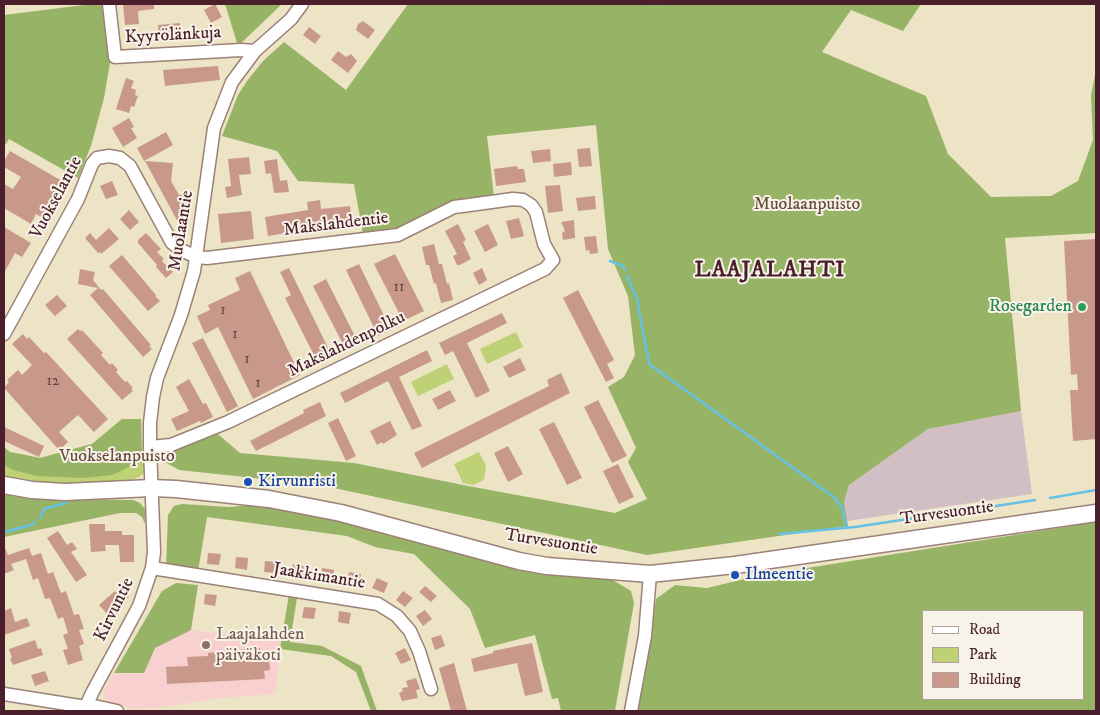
<!DOCTYPE html>
<html>
<head>
<meta charset="utf-8">
<style>
  body { margin:0 }
  #map { position:relative; width:1100px; height:715px; overflow:hidden; background:#ede3c5; font-family:"IM FELL DW Pica",serif }
  canvas { display:block }
  .frame { position:absolute; inset:0; border:5px solid #4a1f2b; pointer-events:none }
  .legend { position:absolute; left:922px; top:610px; width:162px; height:90px; box-sizing:border-box; background:#f7f3e8; border:1px solid #b29e9c; margin:0; padding:6px 9px; list-style:none; font-size:15px; color:#4a1f2b }
  .legend li { display:flex; align-items:center; gap:10px; height:25px }
  .legend b { width:25px; border:1px solid #b29e9c }
</style>
</head>
<body>
<div id="map">
<canvas width="1100" height="715"></canvas>
<div class="frame"></div>
<ul class="legend">
<li><b style="height:6px;background:#fff"></b>Road</li>
<li><b style="height:14px;background:#bed175"></b>Park</li>
<li><b style="height:14px;background:#c8998a"></b>Building</li>
</ul>
</div>
<script>
const ctx = document.querySelector('canvas').getContext('2d');
ctx.lineJoin = 'round';
function fillPath(path, color) {
  ctx.fillStyle = color;
  ctx.fill(path, 'evenodd');
}
function shape(rows) {
  const path = new Path2D();
  for (const r of rows) {
    path.moveTo(r[0], r[1]);
    for (let i = 2; i < r.length; i += 2) path.lineTo(r[i], r[i + 1]);
  }
  return path;
}
function strokePath(path, color, width, dash) {
  ctx.strokeStyle = color;
  ctx.lineWidth = width;
  ctx.lineCap = dash ? 'butt' : 'round';
  ctx.setLineDash(dash || []);
  ctx.stroke(path);
}
function drawText(font, color, halo, rows, align = 'center') {
  ctx.font = font + ' "IM FELL DW Pica",serif';
  ctx.lineWidth = 4;
  ctx.setLineDash([]);
  ctx.textBaseline = 'middle';
  ctx.strokeStyle = halo;
  ctx.fillStyle = color;
  for (const [text, x, y, turn = 0] of rows) {
    ctx.save();
    ctx.translate(x, y);
    ctx.rotate((+turn || 0) * Math.PI / 180);
    ctx.textAlign = isNaN(turn) ? turn : align;
    if (halo) ctx.strokeText(text, 0, 0);
    ctx.fillText(text, 0, 0);
    ctx.restore();
  }
}
fillPath(shape([
  [176,583,198,585,191,630,281,641,275,694,220,698,157,708,133,709,108,702,104,695,104,691,114,673,162,591]
]), '#f7d0cf');
fillPath(shape([
  [1021,411,1032,494,847,521,844,502,849,485,928,429]
]), '#d2bec5');
fillPath(shape([
  [516,332,523,347,487,364,480,349],
  [447,364,454,379,418,396,411,382],
  [122,419,141,419,142,456,145,468,143,474,139,477,128,481,104,483,50,484,4,478,4,447,10,452,40,458,92,444],
  [479,452,486,466,484,480,473,485,463,483,454,464]
]), '#bed175');
fillPath(shape([
  [92,4,103,4,111,57,104,98,91,146,78,178,9,139,4,147,4,15],
  [225,4,281,4,281,5,238,46],
  [408,4,921,4,903,31,851,10,822,52,926,96,948,154,991,197,1051,196,1078,181,1093,140,1091,95,1096,70,1096,233,1005,238,1021,411,928,429,849,485,844,502,848,526,647,555,320,485,179,470,165,462,162,448,213,430,240,453,354,463,468,486,615,513,647,499,628,462,636,448,608,387,624,377,635,355,628,296,608,249,596,125,487,136,494,197,399,230,363,234,354,184,298,181,277,151,222,136,238,95,247,81,263,61,284,42,346,90],
  [122,419,141,419,142,461,112,475,84,478,37,476,13,470,4,465,4,447,10,452,40,458,92,444],
  [4,490,73,499,133,500,140,503,145,509,145,524,142,517,136,513,120,513,4,537],
  [182,504,229,507,254,505,336,518,550,574,611,579,631,591,634,603,615,711,561,711,558,698,552,699,535,635,485,648,470,609,414,554,375,547,347,536,207,517,198,571,166,567,168,515,174,506],
  [1096,522,1096,711,635,711,645,664,656,599,675,585,707,588,757,576],
  [924,611,1084,611,1084,699,924,699],
  [176,583,198,585,191,630,155,648,144,673,114,673,162,591],
  [289,594,297,598,290,642,322,646,361,666,377,711,371,711,356,672,331,656,280,649]
]), '#96b366');
strokePath(shape([
  [651,4,659,4],
  [610,261,623,266,625,270],
  [627,276,637,299,649,364,835,498,842,508,847,528],
  [1050,498,1096,490],
  [937,515,1035,500],
  [40,518,44,509,66,503,67,500],
  [4,532,31,525,35,522],
  [779,534,855,527,915,518]
]), '#66c2e4', 2.5);
fillPath(shape([
  [123,4,154,4,154,9,138,11,139,24,125,25],
  [215,4,222,17,211,23,204,10],
  [363,21,375,30,368,39,356,30,358,24],
  [180,23,181,38,159,41,158,25],
  [309,27,321,36,315,44,303,35],
  [338,51,346,57,351,54,357,61,348,73,331,60],
  [218,66,220,80,165,86,163,70],
  [126,78,134,81,131,88,136,90,135,95,138,96,134,107,131,106,129,113,116,109],
  [129,118,134,127,131,128,137,138,123,147,112,128],
  [166,132,173,145,144,161,137,148],
  [590,148,592,166,579,167,577,149],
  [550,149,551,161,533,163,531,151],
  [10,151,69,185,55,210,56,211,50,222,36,214,31,224,4,208,4,184,13,189,21,177,4,167,4,161],
  [249,157,251,174,239,175,242,195,227,198,225,187,231,186,228,159],
  [277,159,280,181,287,180,289,192,274,193,271,173,266,174,264,161],
  [145,161,173,163,171,181,179,195,183,194,188,204,187,205,189,209,186,211,188,215,185,216,187,220,179,224],
  [571,162,572,175,554,177,553,164],
  [517,166,518,169,524,169,526,182,496,186,494,169],
  [112,181,118,195,106,199,100,186],
  [560,185,563,211,548,213,545,186],
  [595,196,596,209,578,211,576,198],
  [320,200,321,209,350,206,352,223,303,229,303,230,268,236,265,217,308,210,307,202],
  [129,210,139,222,130,230,120,219],
  [251,211,254,239,221,243,218,214],
  [519,218,524,236,511,239,506,221],
  [574,220,575,238,563,240,562,233,565,231,561,222],
  [458,224,466,240,463,242,471,259,460,265,457,265,453,256,457,254,445,231],
  [488,224,498,245,485,252,474,231],
  [4,227,31,243,22,257,15,253,4,273],
  [109,228,119,239,101,254,100,252,98,253,85,238,90,233,96,240],
  [146,233,161,249,157,252,164,259,162,261,173,272,166,278,156,267,157,265,138,243,138,240],
  [596,236,598,253,590,254,589,250,586,251,584,237],
  [1096,239,1096,439,1073,441,1070,390,1078,390,1077,374,1071,375,1064,241],
  [434,244,439,264,442,264,447,284,449,283,453,300,441,303,436,283,434,284,429,265,426,265,422,247],
  [395,254,424,311,403,321,374,264],
  [122,255,156,295,155,296,160,301,148,311,109,266],
  [359,264,391,330,378,336,346,270],
  [289,268,332,356,318,363,285,298,291,295,280,272],
  [482,268,487,280,479,285,473,273],
  [80,269,95,272,93,280,101,290,103,289,151,345,149,346,152,349,143,357,90,295,98,288,78,284],
  [250,271,300,375,253,399,218,327,205,334,197,316,210,310,208,305,240,290,235,278],
  [326,279,359,344,346,350,313,286],
  [578,290,614,360,607,364,614,378,606,382,563,298],
  [57,295,67,306,55,316,45,305],
  [502,313,507,323,467,343,490,391,476,398,453,351,445,355,439,343],
  [78,329,80,331,82,330,103,353,101,355,110,365,112,363,118,370,116,372,125,382,127,381,133,388,131,389,133,391,122,400,67,339],
  [23,334,27,339,29,337,44,353,46,352,108,419,94,432,78,415,59,432,68,442,59,450,6,390,4,387,9,382,7,380,18,370,22,375,32,365,12,344],
  [203,338,238,406,227,412,192,343],
  [427,350,432,361,399,377,422,426,412,430,388,381,345,403,340,393],
  [520,358,526,370,509,378,503,367],
  [561,373,570,393,422,468,414,453,549,386,547,380],
  [189,379,203,404,206,403,213,417,201,423,200,421,177,431,171,419,189,411,176,387],
  [450,390,456,401,438,410,432,399],
  [598,400,627,456,612,463,584,407],
  [320,402,326,416,256,451,250,441,304,413,303,410],
  [338,418,356,456,346,461,328,423],
  [390,421,397,435,383,444,382,442,377,445,370,431],
  [554,422,582,478,567,485,539,429],
  [4,427,44,446,39,457,4,441],
  [508,446,523,474,508,482,494,453],
  [618,464,634,497,619,504,603,471],
  [89,524,105,524,105,531,122,531,122,535,134,535,134,562,120,562,119,545,105,545,106,551,91,552],
  [58,531,67,545,72,542,77,549,71,552,87,575,76,582,47,538],
  [4,546,8,555,29,548,32,556,41,553,48,574,53,572,61,593,66,591,74,615,79,614,84,629,79,630,84,644,79,646,83,660,68,665,63,650,68,649,63,635,68,633,63,617,58,619,50,598,45,599,38,578,33,580,26,559,11,564,14,570,4,574],
  [208,553,221,554,219,565,207,564],
  [236,557,248,558,247,570,235,568],
  [265,561,277,562,276,573,264,572],
  [293,564,305,566,303,577,291,576],
  [322,568,334,570,333,581,320,580],
  [349,572,361,574,359,585,347,583],
  [377,578,388,583,384,593,372,588],
  [425,586,437,596,431,602,419,592],
  [121,588,129,597,125,600,126,602,117,610,119,612,112,619,99,605,115,591,116,593],
  [403,591,413,598,405,607,396,600],
  [205,594,217,595,215,606,204,604],
  [304,607,316,608,314,619,302,618],
  [11,608,15,622,27,618,30,626,4,635,4,611],
  [425,610,432,619,423,626,416,616],
  [339,611,351,613,349,624,338,622],
  [441,635,445,646,435,650,431,638],
  [35,640,38,649,41,648,43,655,13,665,10,659,12,658,9,649],
  [532,643,543,692,525,696,517,663,474,672,471,659,493,653,493,651],
  [260,648,260,659,269,659,270,670,264,671,265,679,167,684,166,667,188,666,187,657,208,656,208,653],
  [405,648,411,660,401,664,395,653],
  [454,663,467,711,451,711,439,668],
  [45,671,49,681,35,686,31,675],
  [416,678,420,689,416,690,418,698,402,701,399,693,403,691,402,688,408,687,406,681]
]), '#c8998a');
const minor = shape([
  [109,4,115,57,241,50,255,51],
  [4,334,78,199,92,164,97,158,109,156,120,158,130,166,172,243,183,251,197,257,207,258,398,235,454,207,462,206,513,199,523,200,531,205,536,212,544,244,553,260,545,269,228,422,171,445,150,447],
  [152,568,378,604,397,616,410,631,419,651,431,689],
  [4,694,86,707,94,706,117,711],
  [84,711,92,693,139,606,152,568,154,552,150,447,150,423,153,397,157,378,181,315,194,271,214,128,232,82,255,51,291,19,302,4],
  [631,711,645,636,650,574]
]);
const major = shape([
  [4,485,32,490,65,492,151,488,176,489,269,499,341,513,519,561,547,566,650,574,735,565,1096,513]
]);
strokePath(minor, '#9c8178', 15);
strokePath(major, '#9c8178', 19);
strokePath(minor, '#fff', 12);
strokePath(major, '#fff', 16);
for (const [x, y, r, color] of [
  [1082,307,5,"#2e9e5b"],
  [248,482,5,"#1a4fb4"],
  [735,575,5,"#1a4fb4"],
  [206,645,5,"#8d6e63"]
]) {
  const dot = new Path2D();
  dot.arc(x, y, r, 0, 2 * Math.PI);
  ctx.fillStyle = color;
  ctx.fill(dot);
  strokePath(dot, '#f7f3e8', 2);
}
drawText('15px', '#6a3e43', null, [
  ["11",399,288],
  ["1",223,311],
  ["1",235,335],
  ["1",247,360],
  ["12",53,382],
  ["1",258,384]
]);
drawText('18px', '#4a1f2b', '#f7f3e8', [
  ["Kyyrölänkuja",173,36,-3],
  ["Vuokselantie",57,198,-62],
  ["Makslahdentie",336,225,-7],
  ["Muolaantie",182,231,-81],
  ["Makslahdenpolku",347,345,-26],
  ["Turvesuontie",947,514,-8],
  ["Turvesuontie",551,543,9],
  ["Jaakkimantie",319,577,9],
  ["Kirvuntie",115,610,-64]
]);
drawText('18px', '#674c3e', '#f7f3e8', [
  ["Muolaanpuisto",807,205],
  ["Vuokselanpuisto",117,457]
]);
drawText('18px', '#27864d', '#f7f3e8', [
  ["Rosegarden",1072,307]
], 'right');
drawText('18px', '#164399', '#f7f3e8', [
  ["Kirvunristi",258,482],
  ["Ilmeentie",745,575]
], 'left');
drawText('18px', '#785e54', '#f7f3e8', [
  ["Laajalahden",216,635],
  ["päiväkoti",216,656]
], 'left');
ctx.letterSpacing = '1px';
drawText('bold 22px', '#4a1f2b', '#f7f3e8', [
  ["LAAJALAHTI",770,271]
]);
ctx.letterSpacing = '0px';
</script>
</body>
</html>
